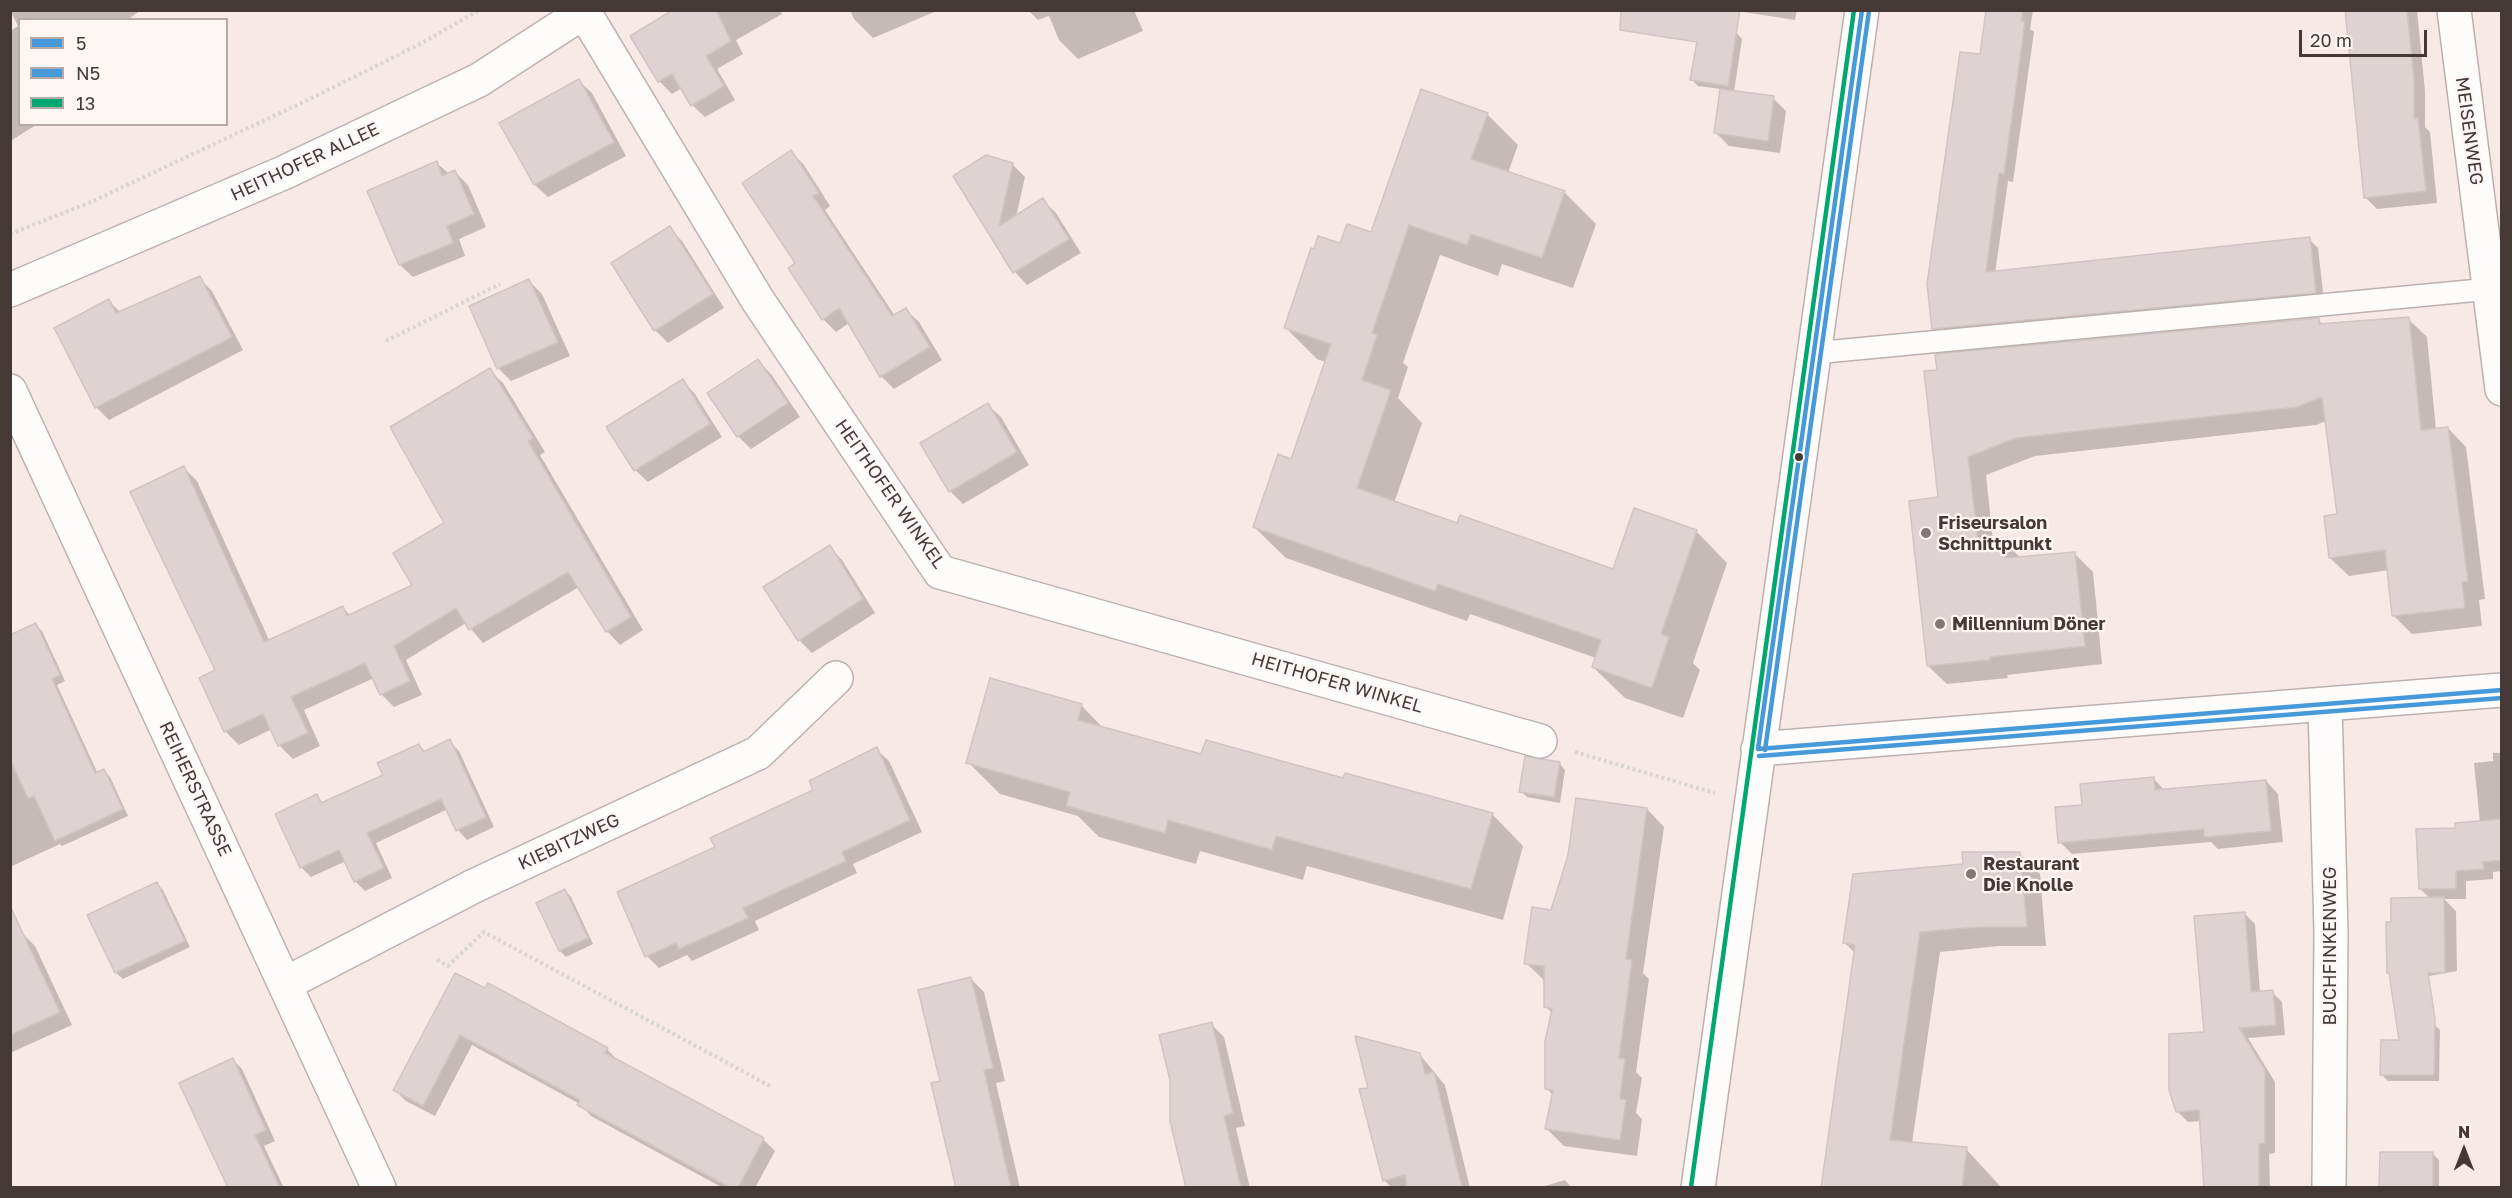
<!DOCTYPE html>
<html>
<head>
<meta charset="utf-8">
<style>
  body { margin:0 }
  #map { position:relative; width:2512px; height:1198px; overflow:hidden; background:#f7e9e6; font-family:"Golos Text",sans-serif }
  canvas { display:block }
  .frame { position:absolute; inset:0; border:12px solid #453936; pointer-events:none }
  .legend { position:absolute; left:18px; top:18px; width:210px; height:108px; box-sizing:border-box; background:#fdf6f5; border:2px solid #b3aaa9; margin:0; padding:8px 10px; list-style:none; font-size:18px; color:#453936 }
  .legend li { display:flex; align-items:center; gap:12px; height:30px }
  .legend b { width:30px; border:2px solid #b3aaa9 }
  .north { position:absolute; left:2434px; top:1120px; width:60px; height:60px; -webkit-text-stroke:4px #fdf6f5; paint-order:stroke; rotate:0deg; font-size:16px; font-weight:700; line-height:24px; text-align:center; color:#453936 }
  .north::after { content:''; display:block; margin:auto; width:21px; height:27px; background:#453936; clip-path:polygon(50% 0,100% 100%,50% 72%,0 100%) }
  .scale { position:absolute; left:2299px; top:30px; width:128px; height:27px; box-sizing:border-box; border:3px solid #453936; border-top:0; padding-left:8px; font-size:18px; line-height:21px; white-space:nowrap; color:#453936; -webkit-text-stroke:4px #fdf6f5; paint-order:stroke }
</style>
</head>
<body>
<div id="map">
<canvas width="2512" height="1198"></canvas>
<div class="frame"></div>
<ul class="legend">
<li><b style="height:8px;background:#479ada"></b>5</li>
<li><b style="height:8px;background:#479ada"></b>N5</li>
<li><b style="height:8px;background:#00a770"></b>13</li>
</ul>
<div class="north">N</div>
<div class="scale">20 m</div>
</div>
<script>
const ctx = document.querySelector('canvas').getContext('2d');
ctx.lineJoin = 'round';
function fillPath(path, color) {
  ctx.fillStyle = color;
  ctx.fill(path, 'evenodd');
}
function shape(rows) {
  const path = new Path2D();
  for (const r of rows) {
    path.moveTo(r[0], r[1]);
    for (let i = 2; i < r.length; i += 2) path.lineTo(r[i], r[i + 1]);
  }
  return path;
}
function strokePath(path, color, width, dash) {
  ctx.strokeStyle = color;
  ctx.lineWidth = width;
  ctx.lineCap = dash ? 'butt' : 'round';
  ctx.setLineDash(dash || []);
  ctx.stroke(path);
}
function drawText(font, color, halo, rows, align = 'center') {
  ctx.font = font + ' "Golos Text",sans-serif';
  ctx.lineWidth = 4.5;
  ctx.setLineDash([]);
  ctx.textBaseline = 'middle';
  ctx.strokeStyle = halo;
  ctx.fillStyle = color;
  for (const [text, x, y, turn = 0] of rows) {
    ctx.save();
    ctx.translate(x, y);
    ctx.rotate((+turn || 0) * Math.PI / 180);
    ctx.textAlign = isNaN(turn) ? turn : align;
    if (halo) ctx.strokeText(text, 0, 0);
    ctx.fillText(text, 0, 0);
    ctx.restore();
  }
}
fillPath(shape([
  [10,10,141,10,127,20,20,20,20,124,36,125,12,140,10,31,18,26],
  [683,10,780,10,782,14,736,40,743,54,717,69,735,100,705,117,692,105,682,88,672,94,659,81,633,36],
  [850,10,939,10,873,38,854,19],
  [1028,10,1134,10,1143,31,1078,59,1059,40,1049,16,1038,20],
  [1730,10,1797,10,1795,20],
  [1988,10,2033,10,2030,29,2034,32,2013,182,2008,181,1995,274,2309,239,2318,248,2324,301,1943,337,1934,328],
  [2346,10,2417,10,2425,91,2425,127,2430,132,2437,203,2377,209,2365,197],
  [1736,32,1742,39,1734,92,1773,98,1786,111,1780,153,1729,146,1716,133,1721,89,1698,86,1692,80],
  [579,81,592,93,626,156,548,197,535,185,501,123],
  [1487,114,1518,145,1508,173,1564,192,1596,224,1573,288,1502,264,1498,276,1440,255,1403,363,1408,367,1398,398,1422,423,1394,503,1458,525,1614,571,1696,531,1727,563,1693,663,1700,670,1683,718,1625,698,1593,667,1596,658,1470,614,1467,621,1286,558,1254,527,1292,461,1326,362,1317,359,1285,327,1341,245,1372,234],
  [791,152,804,165,830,206,825,210,895,316,906,310,919,322,942,360,894,389,881,376,849,323,836,332,823,319,797,264],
  [437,163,449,174,455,172,468,185,486,227,459,239,465,256,413,277,400,265,369,192],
  [1012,164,1025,177,1016,217,1043,200,1056,213,1081,253,1027,285,1015,272,955,176],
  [669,228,682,241,724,308,668,343,655,330],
  [199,278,212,291,243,350,109,420,96,407,109,301,121,313],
  [529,281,542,294,570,356,511,381,498,368],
  [2408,319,2427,337,2436,430,2448,428,2466,447,2485,599,2479,600,2482,626,2412,634,2394,616,2389,570,2349,576,2330,558,2339,516,2326,421,2316,425,2035,456,1986,475,1993,541,2002,540,2021,558,2074,553,2093,572,2102,664,2007,675,2008,678,1947,684,1928,666,1940,499,1926,373,2318,320,2324,325],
  [758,361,771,374,800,417,751,449,738,436,709,394],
  [489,370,503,383,545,452,540,455,643,630,620,645,607,631,579,587,483,643,466,623,406,660,422,695,394,707,381,694,374,678,304,710,320,746,293,759,280,746,272,729,239,745,225,731,201,678,217,671,184,468,197,481,270,642,343,608,351,616,415,586,446,524],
  [683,381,695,394,722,437,648,482,635,470],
  [988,405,1001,417,1029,465,963,504,950,491],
  [829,547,842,560,875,613,812,653,799,640],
  [36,625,42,631,65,681,57,685,98,774,104,771,110,777,128,816,62,846,60,844,10,867,10,637],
  [1081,705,1104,729,1203,756,1344,780,1492,814,1523,846,1503,920,1307,866,1303,880,1200,851,1196,864,1099,837,1078,816,1000,794,968,762],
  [449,741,459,751,494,827,467,840,458,830,448,809,376,843,392,878,365,891,355,881,346,861,311,877,301,867,316,796,323,803,385,776,419,745,426,752],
  [876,749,889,761,922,832,853,864,857,873,755,921,759,930,692,961,687,955,659,968,647,956,619,893,717,848,815,790],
  [2493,753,2502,753,2502,871,2493,872,2493,879,2466,881,2466,899,2444,899,2456,911,2457,971,2402,981,2431,899,2420,889,2457,830,2480,823,2474,763,2493,761],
  [1559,763,1565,770,1560,803,1527,797,1521,791],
  [2154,779,2165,791,2266,781,2278,794,2283,842,2218,849,2211,842,2072,854,2060,842,2083,807],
  [1647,809,1664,827,1643,973,1649,979,1636,1072,1642,1078,1636,1113,1642,1119,1637,1156,1564,1146,1547,1129,1553,1095,1546,1088,1552,1013,1545,1006,1545,981,1526,963,1552,911],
  [2020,854,2040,874,2046,946,1999,946,1940,952,1912,1143,1966,1149,2002,1188,1822,1188,1856,954,1844,942,1964,865],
  [157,884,163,890,190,947,123,979,116,973,89,915],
  [565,891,571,897,593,944,566,957,560,951,538,903],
  [2244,913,2255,924,2260,993,2272,992,2282,1002,2285,1035,2248,1038,2275,1082,2275,1153,2269,1154,2270,1188,2199,1188,2206,1186,2202,1121,2188,1122,2177,1111,2206,1033],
  [22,933,35,946,72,1025,10,1053,10,938],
  [456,975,607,1049,618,1061,763,1139,775,1151,755,1188,723,1188,591,1116,580,1104,472,1045,435,1116,406,1101,395,1090],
  [971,979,984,992,1005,1081,996,1083,1020,1188,957,1188,942,1082],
  [1211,1024,1224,1037,1245,1126,1236,1128,1250,1188,1187,1188],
  [2434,1024,2440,1030,2439,1081,2388,1081,2382,1075],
  [1420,1055,1445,1085,1470,1188,1392,1188,1384,1180],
  [232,1059,242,1069,275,1141,264,1146,284,1188,229,1188],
  [2433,1154,2439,1160,2439,1188,2381,1186],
  [1565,1180,1572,1188,1538,1188]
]), '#0003');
const building = shape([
  [673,10,716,10,731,41,706,56,724,86,691,106,672,74,658,82,630,36,673,10],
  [1621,10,1740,10,1728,86,1690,80,1697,42,1620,30,1621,10],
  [1986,10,2023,10,2021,21,2025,22,2004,174,1999,173,1986,272,2310,237,2316,293,1932,329,1927,284,1960,52,1980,54,1986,10],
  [2345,10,2407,10,2414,78,2414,119,2418,118,2426,191,2364,198,2345,10],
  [579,79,614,142,534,185,499,123,579,79],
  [1421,89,1488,113,1471,159,1565,191,1542,258,1471,234,1467,245,1409,225,1372,333,1377,335,1362,380,1391,390,1357,488,1457,523,1460,515,1613,569,1634,508,1697,530,1661,634,1669,637,1652,688,1592,667,1601,640,1438,584,1435,591,1253,527,1278,454,1291,459,1331,344,1284,328,1311,248,1314,249,1318,236,1340,243,1347,224,1371,232,1421,89],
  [1720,89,1774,96,1768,141,1714,133,1720,89],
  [791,150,819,193,813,196,892,316,906,308,930,347,880,377,839,308,822,320,788,268,795,263,742,183,791,150],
  [986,155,1013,163,999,226,1043,198,1069,239,1013,273,953,176,986,155],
  [437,161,442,176,455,170,474,214,447,226,453,243,399,265,367,191,437,161],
  [670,226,713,294,654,331,611,263,670,226],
  [200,276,232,337,95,408,54,328,109,299,116,313,200,276],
  [529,279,558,342,497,369,469,306,529,279],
  [2409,317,2421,430,2448,427,2468,581,2462,582,2465,608,2392,616,2385,550,2329,558,2324,516,2337,514,2322,397,2297,407,2016,438,1968,457,1978,541,2003,538,2005,558,2075,552,2085,646,1990,657,1990,660,1927,666,1909,501,1938,497,1924,371,1937,370,1935,354,2319,318,2319,324,2409,317],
  [758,359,788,403,737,437,707,393,758,359],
  [490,368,533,438,528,441,631,617,606,632,568,572,469,630,456,608,394,646,410,681,380,695,365,663,291,697,308,733,278,746,263,714,224,732,199,678,215,670,130,492,184,466,264,642,343,606,347,616,412,585,393,553,444,523,390,427,490,368],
  [683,379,710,424,634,471,606,427,683,379],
  [988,403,1017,452,949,492,920,443,988,403],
  [830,545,863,599,798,641,763,587,830,545],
  [36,623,60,675,52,679,95,773,104,769,123,809,55,841,34,796,28,798,10,760,10,635,36,623],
  [990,678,1082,704,1078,720,1201,754,1206,740,1343,778,1345,773,1493,813,1471,889,1276,836,1272,850,1168,820,1165,833,1066,806,1070,792,966,763,990,678],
  [450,739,486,817,456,831,441,799,367,833,384,868,354,882,339,850,300,868,275,814,317,794,321,803,383,775,377,763,419,744,423,752,450,739],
  [877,747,910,820,842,852,846,861,743,908,748,918,679,949,676,943,645,957,617,892,715,847,710,838,813,790,809,781,877,747],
  [1525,756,1560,762,1554,797,1519,792,1525,756],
  [2154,777,2155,790,2266,780,2271,831,2204,837,2204,829,2058,843,2055,807,2082,805,2080,784,2154,777],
  [1576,798,1647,808,1626,959,1632,960,1619,1058,1625,1059,1620,1096,1620,1099,1626,1100,1620,1140,1545,1129,1553,1090,1545,1089,1545,1041,1552,1009,1544,1007,1544,966,1524,964,1532,907,1551,910,1568,855,1576,798],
  [2502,819,2502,860,2483,862,2484,869,2456,871,2456,889,2419,889,2416,829,2455,828,2455,823,2502,819],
  [1962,852,2020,852,2027,927,1978,927,1920,932,1890,1140,1967,1147,1962,1188,1821,1188,1855,945,1843,943,1853,874,1963,864,1962,852],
  [157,882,185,941,115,973,87,915,157,882],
  [565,889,588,938,559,951,536,903,565,889],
  [2444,897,2445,973,2428,973,2435,1019,2434,1075,2380,1075,2381,1040,2399,1040,2389,973,2387,973,2386,922,2391,922,2391,898,2444,897],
  [10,906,60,1012,10,1035,10,906],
  [2245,912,2251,992,2273,990,2276,1025,2239,1028,2265,1070,2265,1143,2259,1144,2259,1188,2204,1188,2199,1110,2176,1112,2169,1090,2169,1034,2204,1032,2194,916,2245,912],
  [455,973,485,988,488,983,608,1048,605,1053,764,1138,738,1188,731,1188,577,1105,580,1100,460,1035,423,1106,393,1090,455,973],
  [971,977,993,1068,984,1070,1011,1188,956,1188,931,1083,940,1081,918,990,971,977],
  [1212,1022,1233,1113,1224,1116,1241,1188,1186,1188,1170,1121,1170,1080,1159,1035,1212,1022],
  [1355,1036,1420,1053,1425,1074,1434,1072,1462,1188,1407,1188,1405,1175,1383,1181,1359,1089,1368,1088,1355,1036],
  [233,1058,266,1130,255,1135,280,1188,228,1188,179,1083,233,1058],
  [2380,1152,2433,1152,2433,1188,2379,1187,2380,1152]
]);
fillPath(building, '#ded2d2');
strokePath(building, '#d0c4c4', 1.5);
const service = shape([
  [1814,353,2490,289]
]);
const minor = shape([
  [2454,10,2502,389],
  [584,12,757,299,940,572,1540,741],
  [10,290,283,173,479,80,587,10],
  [10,391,379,1188],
  [2325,705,2331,932,2329,1188],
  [1758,749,2502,690],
  [285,984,474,886,758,753,836,678],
  [1698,1188,1862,10]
]);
strokePath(service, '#bdb1ae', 24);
strokePath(minor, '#bdb1ae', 36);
strokePath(shape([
  [10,234,91,202,314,97,424,42,479,10],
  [386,341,500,284],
  [1575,752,1715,793],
  [437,960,448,966,484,932,772,1087]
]), '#d8d5d3', 4, [3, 3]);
strokePath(service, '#fefcfb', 21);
strokePath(minor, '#fefcfb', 33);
strokePath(shape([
  [1758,749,2502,690],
  [1758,749,1862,10]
]), '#479ada', 4.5);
strokePath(shape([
  [1765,750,1869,11],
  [1759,756,2502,698]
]), '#479ada', 4.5);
strokePath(shape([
  [1691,1187,1854,10]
]), '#00a770', 4.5);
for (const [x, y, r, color] of [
  [1799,457,5,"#453936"],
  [1926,533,6,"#837774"],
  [1940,624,6,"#837774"],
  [1971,874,6,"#837774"]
]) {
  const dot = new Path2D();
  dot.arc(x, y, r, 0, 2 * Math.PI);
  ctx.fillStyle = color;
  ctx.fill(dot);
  strokePath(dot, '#fdf6f5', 2);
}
drawText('18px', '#453936', '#fdf6f5', [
  ["MEISENWEG",2469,131,82],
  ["HEITHOFER ALLEE",305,162,-25],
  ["HEITHOFER WINKEL",890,494,55],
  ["HEITHOFER WINKEL",1337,683,16],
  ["REIHERSTRASSE",195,789,65],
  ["KIEBITZWEG",569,842,-25],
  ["BUCHFINKENWEG",2330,946,-90]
]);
drawText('bold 18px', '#453936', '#fdf6f5', [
  ["Friseursalon",1938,523],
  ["Schnittpunkt",1938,544],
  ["Millennium Döner",1952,624],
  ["Restaurant",1983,864],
  ["Die Knolle",1983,885]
], 'left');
</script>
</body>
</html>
